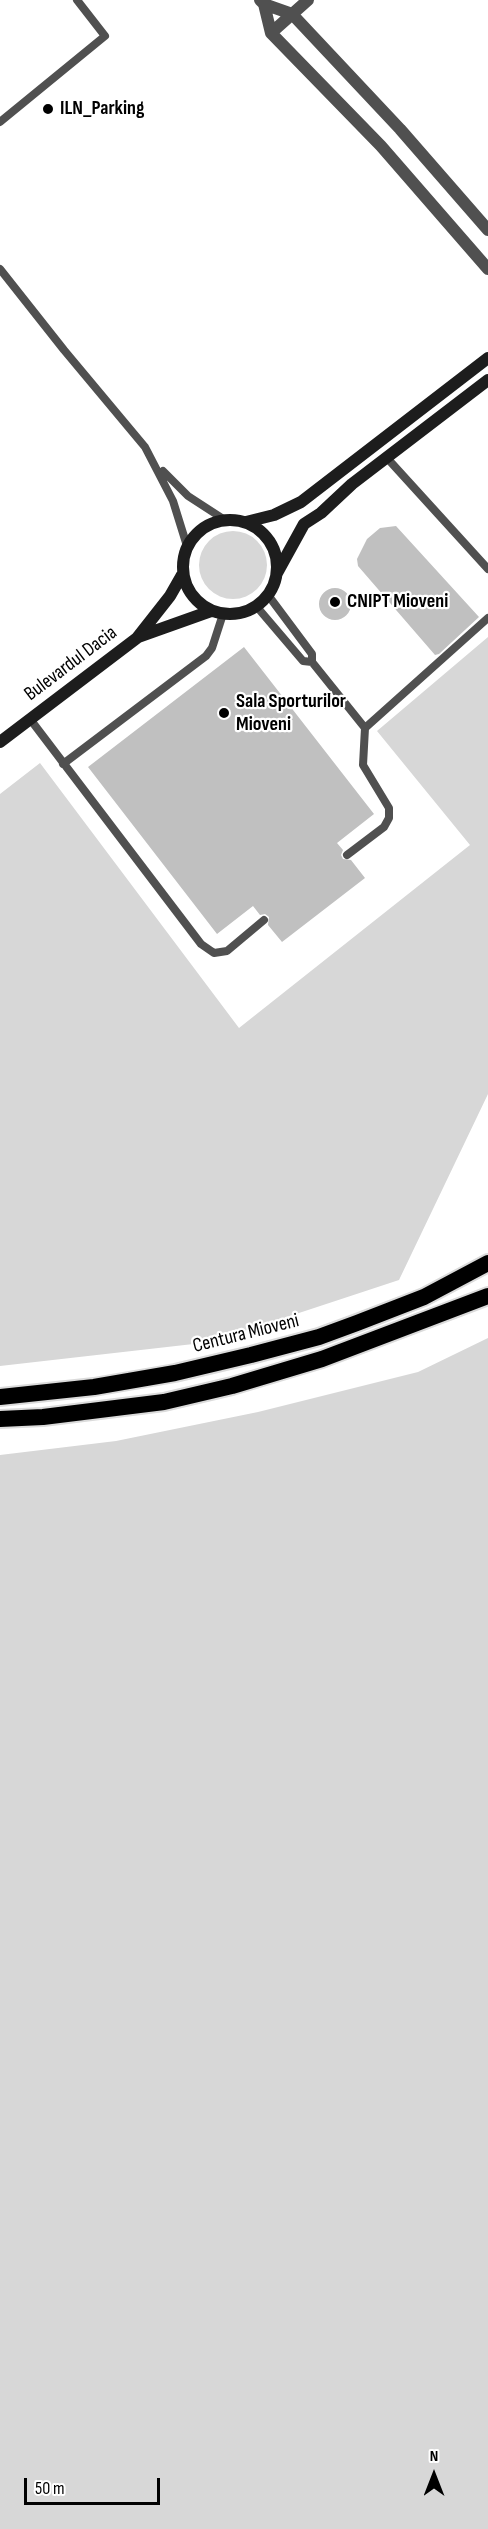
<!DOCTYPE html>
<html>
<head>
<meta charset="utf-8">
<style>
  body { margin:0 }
  #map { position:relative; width:488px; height:2529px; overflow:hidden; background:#fff; font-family:"Sofia Sans Condensed",sans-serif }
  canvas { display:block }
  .north { position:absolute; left:404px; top:2445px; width:60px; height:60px; -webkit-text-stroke:4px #fff; paint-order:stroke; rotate:0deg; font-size:16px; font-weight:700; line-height:24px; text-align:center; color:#000 }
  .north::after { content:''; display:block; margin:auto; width:21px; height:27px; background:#000; clip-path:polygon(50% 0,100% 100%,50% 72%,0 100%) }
  .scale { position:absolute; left:24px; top:2478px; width:136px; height:27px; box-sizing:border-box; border:3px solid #000; border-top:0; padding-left:8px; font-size:18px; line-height:21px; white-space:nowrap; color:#000; -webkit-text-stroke:4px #fff; paint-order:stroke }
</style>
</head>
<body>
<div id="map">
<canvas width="488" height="2529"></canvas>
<div class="north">N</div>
<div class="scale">50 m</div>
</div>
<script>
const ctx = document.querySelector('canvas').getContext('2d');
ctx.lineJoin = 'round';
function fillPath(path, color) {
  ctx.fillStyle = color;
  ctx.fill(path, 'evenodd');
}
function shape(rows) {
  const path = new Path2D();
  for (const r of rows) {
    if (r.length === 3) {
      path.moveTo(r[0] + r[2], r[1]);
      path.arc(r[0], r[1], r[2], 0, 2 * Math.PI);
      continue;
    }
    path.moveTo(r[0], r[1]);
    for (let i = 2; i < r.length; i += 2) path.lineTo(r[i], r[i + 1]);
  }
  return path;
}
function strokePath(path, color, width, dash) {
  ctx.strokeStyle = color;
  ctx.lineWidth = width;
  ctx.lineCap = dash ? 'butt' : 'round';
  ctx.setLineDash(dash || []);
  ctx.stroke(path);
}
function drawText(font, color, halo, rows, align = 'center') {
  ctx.font = font + ' "Sofia Sans Condensed",sans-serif';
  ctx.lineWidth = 4.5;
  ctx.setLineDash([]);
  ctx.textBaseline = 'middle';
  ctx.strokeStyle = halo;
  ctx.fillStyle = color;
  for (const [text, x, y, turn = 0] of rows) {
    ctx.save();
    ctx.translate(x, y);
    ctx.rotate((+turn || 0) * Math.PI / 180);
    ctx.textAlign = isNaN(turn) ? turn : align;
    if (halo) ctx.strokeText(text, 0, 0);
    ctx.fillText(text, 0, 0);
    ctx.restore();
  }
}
fillPath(shape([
  [233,565,34],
  [488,637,488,1094,399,1280,211,1342,0,1366,0,794,40,763,239,1028,470,845,377,731],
  [488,1338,488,2529,0,2529,0,1455,116,1441,258,1412,418,1372]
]), '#d7d7d7');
fillPath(shape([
  [396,526,479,617,439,654,435,655,358,566,357,559,367,539,380,528],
  [335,604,16],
  [244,647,374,814,337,843,343,850,341,855,343,859,351,860,365,878,282,942,268,925,269,917,265,914,260,915,253,906,217,934,88,767]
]), '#c0c0c0');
const trunk = shape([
  [0,1397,94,1387,175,1373,251,1355,319,1337,357,1323,424,1297,488,1263],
  [0,1419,43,1417,164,1402,232,1386,322,1359,488,1296]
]);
strokePath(trunk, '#dbdbdb', 20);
strokePath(shape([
  [0,122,105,36,77,0],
  [0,269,64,350,145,447,173,501,187,546],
  [387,458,488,569],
  [163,471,188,496,225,520],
  [268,595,312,654,312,662,365,728,363,765,389,808,389,818,384,827,347,855],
  [257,607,303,661,312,662],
  [30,719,201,944,214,953,227,951,264,920],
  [365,728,488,618],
  [63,764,206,656,212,648,223,614]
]), '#505050', 8);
strokePath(shape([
  [260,0,264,4,271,33,381,146,488,269],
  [264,4,292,14,400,129,488,230],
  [271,33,308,0]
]), '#505050', 12);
strokePath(shape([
  [230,567,47],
  [246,522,274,515,301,502,488,358],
  [277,573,304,524,321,513,352,484,488,380],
  [138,637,211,611],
  [0,742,137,638,170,596,182,575]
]), '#1d1d1d', 12);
strokePath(trunk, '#000', 16);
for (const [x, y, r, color] of [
  [48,109,6,"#000"],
  [335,602,6,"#000"],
  [224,713,6,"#000"]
]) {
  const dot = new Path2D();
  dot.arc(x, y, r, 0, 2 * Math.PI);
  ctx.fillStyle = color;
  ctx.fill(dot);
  strokePath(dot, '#fff', 2);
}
drawText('bold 20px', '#000', '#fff', [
  ["ILN_Parking",60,109],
  ["CNIPT Mioveni",347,602],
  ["Sala Sporturilor",236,702],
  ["Mioveni",236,725]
], 'left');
drawText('20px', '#000', '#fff', [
  ["Bulevardul Dacia",71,664,-37],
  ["Centura Mioveni",246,1334,-14]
]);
</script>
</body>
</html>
